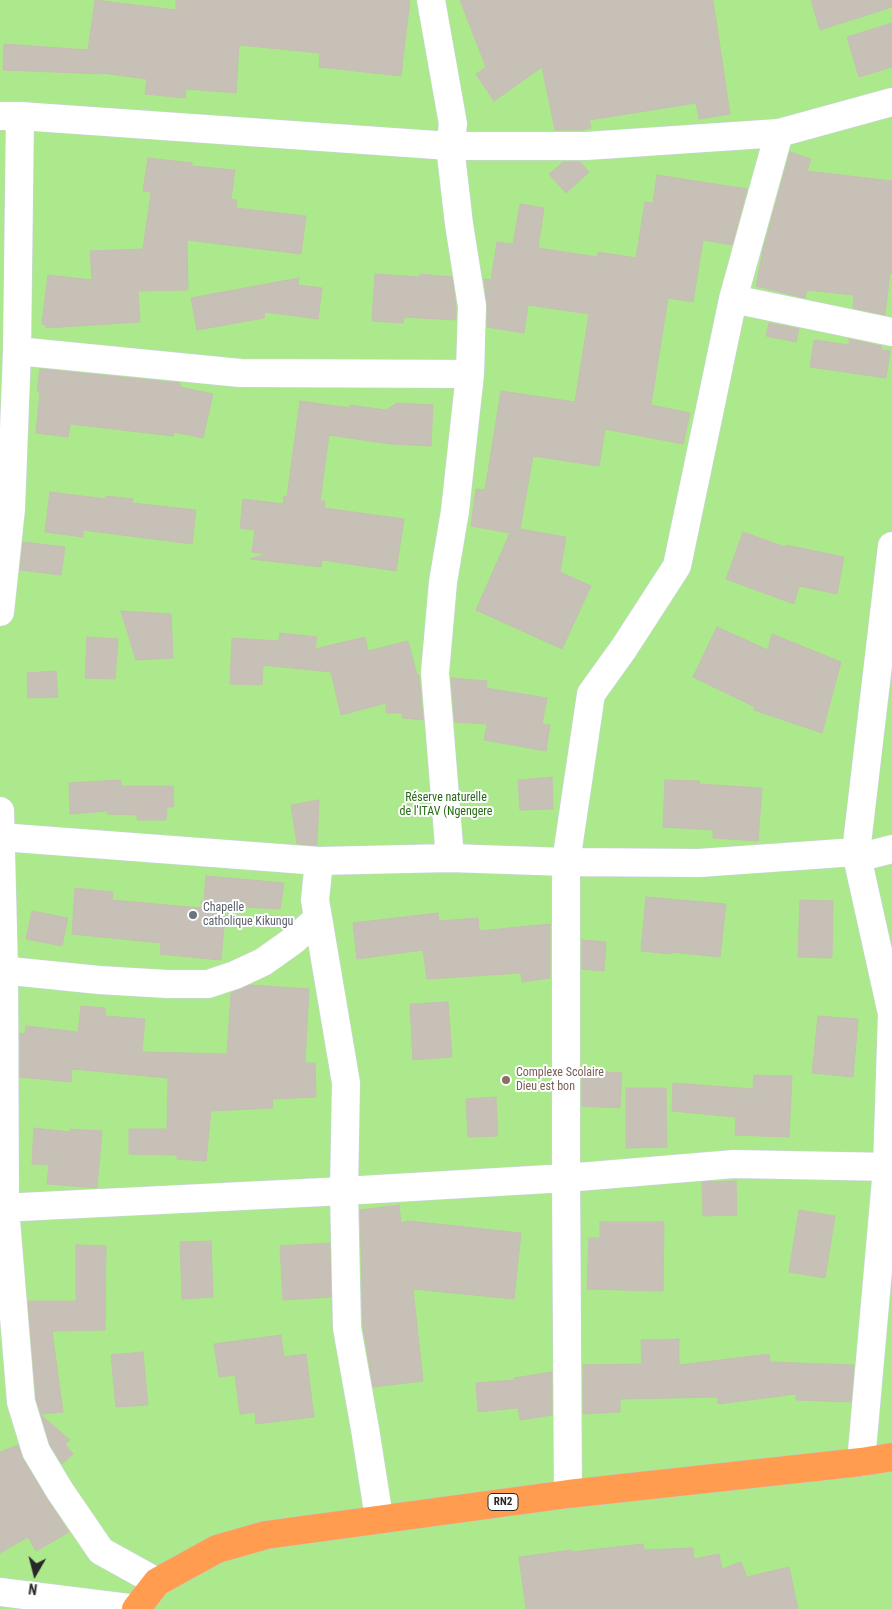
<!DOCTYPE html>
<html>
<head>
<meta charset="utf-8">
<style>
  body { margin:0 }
  #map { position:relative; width:892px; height:1609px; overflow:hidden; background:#ece3d7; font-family:"Roboto Condensed",sans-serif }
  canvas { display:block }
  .north { position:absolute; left:10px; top:1549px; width:50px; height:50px; -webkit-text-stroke:4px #fff; paint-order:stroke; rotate:188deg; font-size:14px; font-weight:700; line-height:20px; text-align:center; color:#282828 }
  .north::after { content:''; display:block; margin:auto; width:18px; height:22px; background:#282828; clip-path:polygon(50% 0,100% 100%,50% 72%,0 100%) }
</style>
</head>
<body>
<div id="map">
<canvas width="892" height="1609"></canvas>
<div class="north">N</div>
</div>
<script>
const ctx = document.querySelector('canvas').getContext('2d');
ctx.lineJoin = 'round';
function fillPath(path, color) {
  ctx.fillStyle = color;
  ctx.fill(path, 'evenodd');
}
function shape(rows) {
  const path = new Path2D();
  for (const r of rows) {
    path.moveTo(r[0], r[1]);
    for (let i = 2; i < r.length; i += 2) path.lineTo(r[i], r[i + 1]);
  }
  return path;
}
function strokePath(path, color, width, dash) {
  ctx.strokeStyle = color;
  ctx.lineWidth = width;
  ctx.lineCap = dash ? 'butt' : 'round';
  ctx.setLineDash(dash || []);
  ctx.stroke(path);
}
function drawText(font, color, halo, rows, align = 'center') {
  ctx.font = font + ' "Roboto Condensed",sans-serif';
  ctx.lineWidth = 4;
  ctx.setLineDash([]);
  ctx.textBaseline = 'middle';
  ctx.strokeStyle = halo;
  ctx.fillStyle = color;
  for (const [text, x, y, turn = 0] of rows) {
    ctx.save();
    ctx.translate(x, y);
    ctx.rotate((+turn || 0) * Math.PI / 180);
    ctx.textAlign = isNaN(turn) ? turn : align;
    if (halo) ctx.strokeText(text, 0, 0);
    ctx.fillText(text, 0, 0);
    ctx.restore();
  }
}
fillPath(shape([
  [0,0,892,0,892,1609,0,1609]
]), '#ace98d');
const building = shape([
  [95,0,176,10,176,0,410,0,401,76,319,67,320,53,239,45,236,93,186,89,185,98,145,94,147,79,102,73,102,74,3,70,4,44,88,50,95,0],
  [460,0,713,0,730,114,699,119,696,103,589,120,591,128,581,130,555,130,542,67,494,101,476,74,486,67,460,0],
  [811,0,892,0,892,7,820,30,811,0],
  [892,23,892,67,859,77,847,37,892,23],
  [790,152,811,159,807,171,892,181,892,273,890,273,885,315,853,308,854,295,807,290,805,298,756,286,763,250,790,152],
  [148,158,192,163,192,166,235,170,231,199,237,200,236,208,306,216,301,254,187,240,188,290,138,291,140,322,46,328,46,325,42,324,48,275,92,280,90,251,143,249,151,192,143,191,148,158],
  [563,162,580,162,589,172,566,193,549,174,563,162],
  [657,175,747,189,732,245,703,240,693,302,668,298,651,405,690,413,683,444,605,429,599,466,533,456,520,529,566,537,560,572,591,586,562,649,476,610,510,533,471,526,476,489,485,490,501,391,575,402,589,314,528,305,524,333,487,327,487,304,484,279,491,280,497,242,513,244,520,204,544,208,538,248,597,257,598,252,636,258,645,202,653,203,657,175],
  [375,274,420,277,420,274,452,277,456,307,456,320,404,317,403,323,372,321,375,274],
  [299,278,298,285,322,288,318,319,265,312,264,318,197,330,191,298,299,278],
  [769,323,799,329,796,342,766,336,769,323],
  [849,339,881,346,881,350,890,351,886,378,810,367,814,340,849,345,849,339],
  [40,369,180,383,180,387,213,394,203,438,174,432,173,436,70,424,68,437,36,433,40,392,37,391,40,369],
  [300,401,350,408,350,405,386,410,397,403,433,405,431,446,390,444,329,435,320,501,325,501,324,508,404,519,396,571,322,560,321,567,250,559,266,554,252,552,255,530,240,528,243,499,283,504,284,496,287,497,300,401],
  [50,492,106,499,106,496,133,499,132,503,196,510,192,544,83,530,83,537,45,532,50,492],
  [743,532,785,547,786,545,844,557,837,594,799,586,794,604,726,579,743,532],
  [23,542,65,547,61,575,20,570,23,542],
  [121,611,171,614,173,658,136,660,121,611],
  [717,627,768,650,772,634,841,662,822,733,754,710,755,707,693,677,717,627],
  [280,633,317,637,315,649,365,637,368,651,408,641,417,675,419,675,423,720,403,718,402,713,386,713,386,703,341,715,331,672,263,665,262,685,230,684,232,638,279,641,280,633],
  [87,637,118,639,115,679,85,678,87,637],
  [56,671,58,697,28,698,27,673,56,671],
  [451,678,487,681,486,688,547,698,542,724,550,725,546,751,484,740,487,724,455,722,451,678],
  [552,777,553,809,520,810,518,780,552,777],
  [121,780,121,786,173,786,174,807,167,807,166,820,137,820,137,815,107,814,108,811,70,814,69,783,121,780],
  [665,780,700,781,699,784,762,788,758,841,713,838,713,830,663,827,665,780],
  [319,800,317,845,297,844,291,805,319,800],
  [206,876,284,883,280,909,226,906,221,960,160,954,161,943,72,934,75,888,113,892,112,900,201,908,201,901,204,901,206,876],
  [646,897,726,904,720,957,671,952,671,954,641,951,646,897],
  [800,900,833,901,832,958,798,957,800,900],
  [32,911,68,918,62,946,26,939,32,911],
  [438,913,439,921,478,918,479,931,550,924,550,978,522,982,521,973,427,979,423,950,357,959,353,923,438,913],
  [582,940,606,942,604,971,582,969,582,940],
  [250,985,309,989,305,1063,315,1063,316,1097,272,1099,273,1108,211,1111,206,1161,177,1159,177,1155,129,1154,129,1129,167,1129,168,1078,72,1069,71,1082,20,1077,20,1033,25,1034,26,1026,78,1032,81,1006,105,1008,105,1016,145,1019,142,1052,227,1054,231,993,250,985],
  [448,1002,452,1057,413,1060,410,1004,448,1002],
  [818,1016,858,1019,853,1077,812,1073,818,1016],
  [582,1071,622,1073,620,1108,582,1106,582,1071],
  [754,1075,792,1076,789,1137,735,1135,736,1117,672,1111,673,1083,753,1089,754,1075],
  [626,1088,666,1088,667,1147,626,1148,626,1088],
  [496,1097,498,1136,468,1137,466,1099,496,1097],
  [34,1128,70,1132,70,1129,102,1131,97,1188,47,1184,49,1165,32,1164,34,1128],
  [736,1181,737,1215,703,1216,702,1182,736,1181],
  [399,1205,401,1223,409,1221,521,1233,514,1299,413,1289,423,1381,373,1387,363,1326,360,1210,399,1205],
  [799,1210,835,1216,825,1278,789,1272,799,1210],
  [600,1222,664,1222,663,1291,587,1289,589,1238,600,1238,600,1222],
  [211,1241,213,1297,182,1299,180,1242,211,1241],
  [330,1243,331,1297,283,1300,280,1246,330,1243],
  [76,1245,106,1246,105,1330,52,1331,63,1412,41,1414,36,1399,28,1301,76,1301,76,1245],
  [281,1335,284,1357,306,1354,314,1417,256,1424,255,1412,240,1414,235,1375,219,1377,214,1344,281,1335],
  [679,1339,679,1365,769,1354,770,1362,854,1365,851,1402,796,1400,796,1394,718,1404,717,1397,620,1399,620,1412,583,1414,583,1365,642,1364,641,1340,679,1339],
  [143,1352,148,1405,116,1407,111,1355,143,1352],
  [552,1372,552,1415,520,1420,518,1408,478,1412,476,1383,514,1380,514,1378,552,1372],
  [41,1415,70,1440,65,1444,73,1454,62,1464,50,1445,41,1415],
  [18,1445,23,1459,47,1499,69,1532,36,1551,28,1537,0,1553,0,1452,18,1445],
  [643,1544,644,1550,693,1548,694,1559,719,1554,722,1569,741,1562,747,1577,789,1567,798,1609,526,1609,519,1557,571,1550,571,1552,643,1544]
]);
fillPath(building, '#c7c0b7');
strokePath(building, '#c7bfb1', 1);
const street = shape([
  [431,0,453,124,450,146,459,224,472,306,470,374,455,511,443,582,435,673,450,858],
  [733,299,892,332],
  [17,351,240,373,470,374],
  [0,612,11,509,17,351,20,116],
  [0,811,4,970,5,1208,21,1402,36,1451,60,1491,101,1551,157,1582],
  [0,837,319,861,450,858,566,862,699,863,856,852,869,855,892,849],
  [319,861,315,900,346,1083,344,1191,347,1328,365,1429,379,1518],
  [0,970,99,980,167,984,208,984,235,975,263,962,294,940,317,919],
  [0,1208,344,1191,566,1178,734,1164,892,1167],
  [861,1462,887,1168,892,1014,856,852,892,546],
  [568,1494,566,1178,566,862,591,694,624,648,677,566,733,299,779,133],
  [0,1592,137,1609]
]);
const secondary = shape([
  [0,116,20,116,450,146,586,146,779,133,892,102]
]);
const highway = shape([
  [136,1609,157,1582,217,1549,266,1535,568,1494,861,1462,892,1457]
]);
strokePath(street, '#ccd1e3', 29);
strokePath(secondary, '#ccd1e3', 29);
strokePath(highway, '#c7c7c7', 29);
strokePath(street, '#fff', 28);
strokePath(secondary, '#fff', 28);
strokePath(highway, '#ff9c4f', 28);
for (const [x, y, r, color] of [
  [193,915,5,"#6b7280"],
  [506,1080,5,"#8d6e63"]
]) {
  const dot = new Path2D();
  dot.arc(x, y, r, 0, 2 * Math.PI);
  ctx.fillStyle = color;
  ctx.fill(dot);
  strokePath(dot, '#fff', 2);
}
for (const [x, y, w] of [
  [503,1502,30]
]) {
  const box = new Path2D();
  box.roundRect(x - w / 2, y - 8.5, w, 17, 4);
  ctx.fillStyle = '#fff';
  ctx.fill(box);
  strokePath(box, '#282828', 1);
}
drawText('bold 11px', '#282828', null, [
  ["RN2",503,1502]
]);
drawText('12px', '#246a12', '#fff', [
  ["Réserve naturelle",446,798],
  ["de l'ITAV (Ngengere",446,812]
]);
drawText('12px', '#5b616d', '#fff', [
  ["Chapelle",203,908],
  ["catholique Kikungu",203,922]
], 'left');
drawText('12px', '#785e54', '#fff', [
  ["Complexe Scolaire",516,1073],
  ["Dieu est bon",516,1087]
], 'left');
</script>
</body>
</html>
